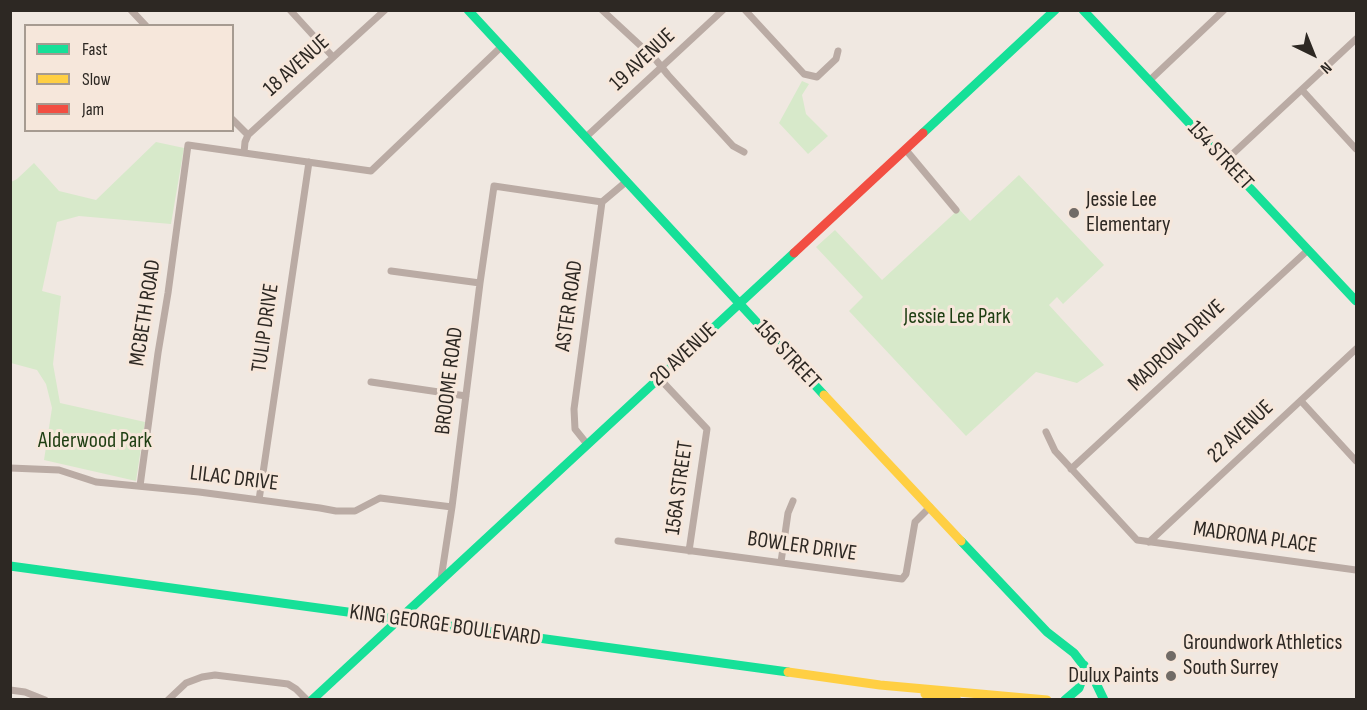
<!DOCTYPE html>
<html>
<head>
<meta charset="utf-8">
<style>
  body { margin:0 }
  #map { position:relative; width:1367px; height:710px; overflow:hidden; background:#f0e8e1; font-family:"Sofia Sans Condensed",sans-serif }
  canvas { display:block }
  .frame { position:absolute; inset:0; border:12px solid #2d2823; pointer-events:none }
  .legend { position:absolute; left:24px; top:24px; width:210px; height:108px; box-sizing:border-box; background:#f6e7db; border:2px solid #a69b91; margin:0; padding:8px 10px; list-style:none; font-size:18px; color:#2d2823 }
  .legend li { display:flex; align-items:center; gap:12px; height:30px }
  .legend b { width:30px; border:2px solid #a69b91 }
  .north { position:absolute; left:1283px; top:24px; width:60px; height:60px; -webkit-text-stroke:4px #f6e7db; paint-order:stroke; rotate:137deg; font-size:16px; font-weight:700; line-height:24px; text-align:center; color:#2d2823 }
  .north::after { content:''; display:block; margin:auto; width:21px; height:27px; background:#2d2823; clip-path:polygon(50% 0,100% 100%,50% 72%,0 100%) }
</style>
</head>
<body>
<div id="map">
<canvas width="1367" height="710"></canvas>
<div class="frame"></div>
<ul class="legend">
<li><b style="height:8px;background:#16e098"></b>Fast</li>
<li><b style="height:8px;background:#ffcf43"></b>Slow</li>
<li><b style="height:8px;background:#f24e42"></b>Jam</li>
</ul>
<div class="north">N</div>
</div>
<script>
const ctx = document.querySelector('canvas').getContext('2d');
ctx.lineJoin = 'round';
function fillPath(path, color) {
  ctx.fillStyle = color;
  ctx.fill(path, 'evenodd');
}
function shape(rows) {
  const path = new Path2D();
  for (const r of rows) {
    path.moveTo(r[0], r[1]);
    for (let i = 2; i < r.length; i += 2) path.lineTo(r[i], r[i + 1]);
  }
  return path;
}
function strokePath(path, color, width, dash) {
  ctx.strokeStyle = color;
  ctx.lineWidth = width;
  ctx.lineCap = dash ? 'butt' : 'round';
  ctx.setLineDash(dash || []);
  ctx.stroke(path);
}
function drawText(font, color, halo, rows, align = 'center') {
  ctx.font = font + ' "Sofia Sans Condensed",sans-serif';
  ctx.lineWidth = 6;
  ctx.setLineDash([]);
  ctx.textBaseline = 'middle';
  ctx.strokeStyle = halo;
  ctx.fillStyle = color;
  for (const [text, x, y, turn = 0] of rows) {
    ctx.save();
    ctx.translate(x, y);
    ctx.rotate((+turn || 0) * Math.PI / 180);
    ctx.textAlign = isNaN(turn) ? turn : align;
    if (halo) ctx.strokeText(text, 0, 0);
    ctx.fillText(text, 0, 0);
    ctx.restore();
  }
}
fillPath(shape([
  [802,81,809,84,802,95,806,114,828,136,808,154,779,123],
  [156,142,184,148,171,224,79,216,57,222,42,291,61,296,53,364,60,403,145,422,136,481,44,460,52,408,46,384,37,370,11,363,11,182,17,179,34,163,59,191,96,200],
  [1019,175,1104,265,1063,304,1057,297,1049,305,1104,365,1077,383,1036,372,966,436,849,311,863,297,816,247,835,230,882,280,959,209,970,221]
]), '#d7e9ca');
strokePath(shape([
  [131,10,146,26],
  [290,10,333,57],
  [602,10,656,60,668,75,733,146,744,152],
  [745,10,804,74,817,77,836,59,838,51],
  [1150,80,1224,10],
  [1302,90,1356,149],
  [232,119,248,135],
  [586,137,723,10],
  [906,150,956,210],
  [244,153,245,142,248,135,385,10],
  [1225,161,1356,39],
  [391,271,480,283],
  [659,378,707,429,689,551],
  [371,382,466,396],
  [1301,401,1356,461],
  [1046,432,1055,451,1137,540,1356,570],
  [587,444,575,429,574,409,602,202,627,181],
  [10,468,59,470,96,482,199,492,320,508,336,511,355,511,380,498,452,507],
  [1071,469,1308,250],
  [140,486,158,353,168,293,188,145,371,171,501,47],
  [259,500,309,162],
  [618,541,902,579,906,574,915,522,930,507],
  [1149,542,1356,349],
  [781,562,788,513,793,501],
  [441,579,452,507,480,283,494,186,602,202],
  [10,690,25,692,45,700],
  [168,700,186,683,202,677,215,675,288,684,296,689,307,700]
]), '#baaba4', 7);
strokePath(shape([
  [468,10,824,395],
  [1083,10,1356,301],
  [923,133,1055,10],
  [961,541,1047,632,1074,653,1094,679,1104,700],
  [10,566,788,672],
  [312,700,794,253],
  [1065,700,1079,688,1083,677,1084,665]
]), '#16e098', 9);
strokePath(shape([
  [824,395,961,541],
  [788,672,880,685,1047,700],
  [925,694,957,700]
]), '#ffcf43', 9);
strokePath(shape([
  [794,253,923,133]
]), '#f24e42', 9);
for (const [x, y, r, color] of [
  [1074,213,6,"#716b66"],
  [1171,656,6,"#716b66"],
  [1171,676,6,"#716b66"]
]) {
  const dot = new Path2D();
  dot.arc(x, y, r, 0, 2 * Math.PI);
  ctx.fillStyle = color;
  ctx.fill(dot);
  strokePath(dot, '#f6e7db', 2);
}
drawText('22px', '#2d2823', '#f6e7db', [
  ["19 AVENUE",643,60,-43],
  ["18 AVENUE",297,66,-42],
  ["154 STREET",1220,156,47],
  ["ASTER ROAD",570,306,-82],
  ["MCBETH ROAD",146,313,-81],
  ["TULIP DRIVE",266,328,-82],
  ["MADRONA DRIVE",1177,346,-43],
  ["20 AVENUE",684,355,-43],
  ["156 STREET",787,355,47],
  ["BROOME ROAD",450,381,-83],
  ["22 AVENUE",1241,432,-43],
  ["LILAC DRIVE",234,479,7],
  ["156A STREET",680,488,-82],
  ["MADRONA PLACE",1255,538,8],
  ["BOWLER DRIVE",802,547,8],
  ["KING GEORGE BOULEVARD",445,626,8]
]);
drawText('22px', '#2d2823', '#f6e7db', [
  ["Jessie Lee",1086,200],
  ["Elementary",1086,225],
  ["Groundwork Athletics",1183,643],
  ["South Surrey",1183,668],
  ["Dulux Paints",1159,676,"right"]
], 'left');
drawText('22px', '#1e3e12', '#f6e7db', [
  ["Jessie Lee Park",957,317],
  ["Alderwood Park",95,441]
]);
</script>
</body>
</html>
